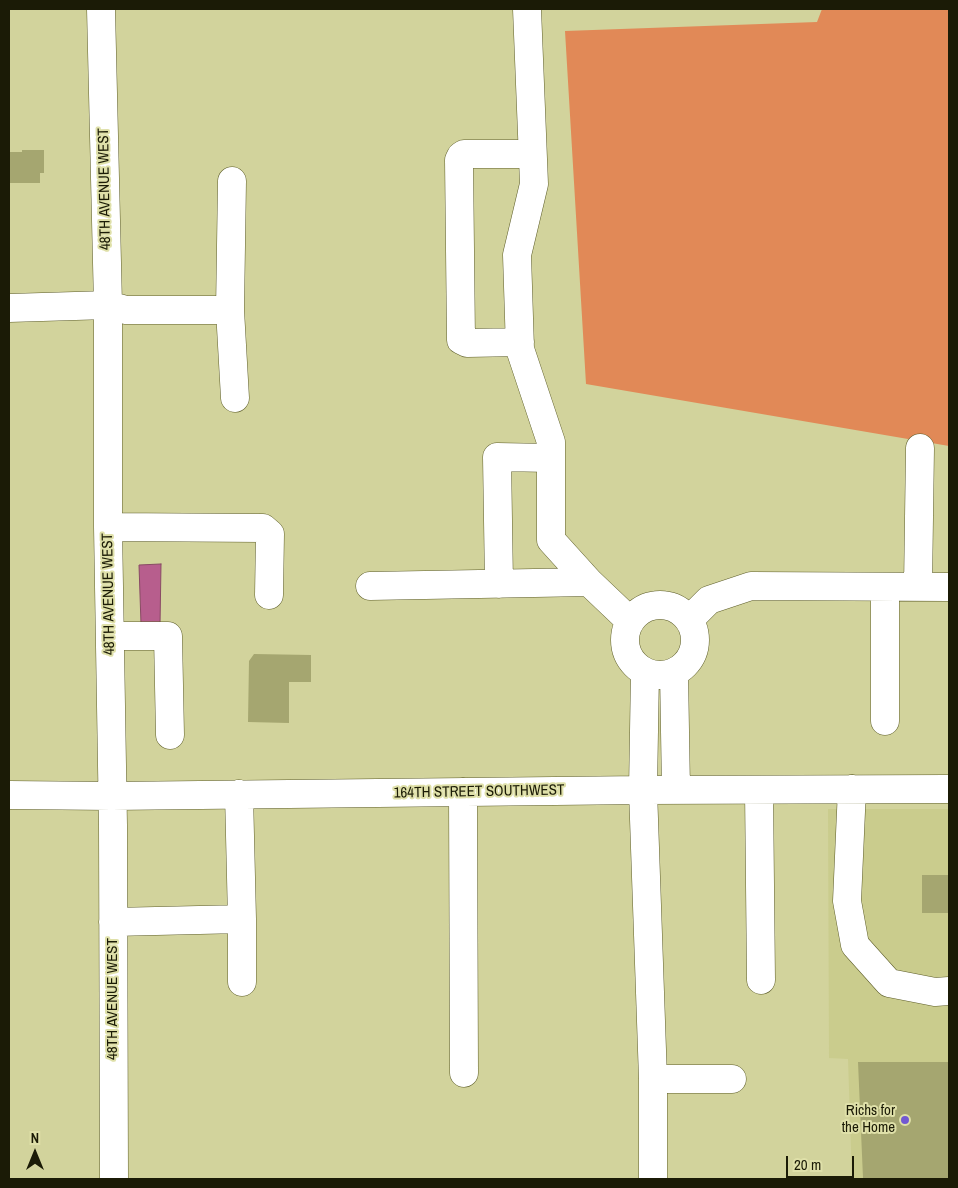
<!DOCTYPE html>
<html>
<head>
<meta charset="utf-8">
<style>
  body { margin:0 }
  #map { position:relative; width:958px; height:1188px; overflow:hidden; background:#d2d39c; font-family:"Archivo Narrow",sans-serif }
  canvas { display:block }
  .frame { position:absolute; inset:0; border:10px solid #1b1b06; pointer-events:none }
  .north { position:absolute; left:10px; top:1128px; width:50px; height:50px; -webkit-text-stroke:4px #dfe0a9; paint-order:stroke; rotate:0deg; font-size:14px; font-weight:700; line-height:20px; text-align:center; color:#1b1b06 }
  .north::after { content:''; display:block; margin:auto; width:18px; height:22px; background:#1b1b06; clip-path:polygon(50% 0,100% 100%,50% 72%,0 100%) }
  .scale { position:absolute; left:786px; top:1156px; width:68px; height:22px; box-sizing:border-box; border:2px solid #1b1b06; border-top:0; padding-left:6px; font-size:15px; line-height:18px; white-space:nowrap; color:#1b1b06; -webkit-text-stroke:4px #dfe0a9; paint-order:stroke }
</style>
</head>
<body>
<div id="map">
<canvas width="958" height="1188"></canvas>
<div class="frame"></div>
<div class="north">N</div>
<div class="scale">20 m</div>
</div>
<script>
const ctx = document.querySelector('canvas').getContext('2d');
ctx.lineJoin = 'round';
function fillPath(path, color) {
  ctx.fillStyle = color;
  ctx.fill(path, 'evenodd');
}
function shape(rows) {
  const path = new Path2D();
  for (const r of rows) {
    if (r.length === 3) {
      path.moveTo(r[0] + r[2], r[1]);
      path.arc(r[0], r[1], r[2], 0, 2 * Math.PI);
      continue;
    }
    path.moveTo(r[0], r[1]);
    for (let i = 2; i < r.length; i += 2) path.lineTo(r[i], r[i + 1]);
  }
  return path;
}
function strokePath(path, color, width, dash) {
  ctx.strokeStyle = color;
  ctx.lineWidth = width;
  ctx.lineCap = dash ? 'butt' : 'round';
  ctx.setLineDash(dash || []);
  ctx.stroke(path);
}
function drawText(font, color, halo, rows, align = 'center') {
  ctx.font = font + ' "Archivo Narrow",sans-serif';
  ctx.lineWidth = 4;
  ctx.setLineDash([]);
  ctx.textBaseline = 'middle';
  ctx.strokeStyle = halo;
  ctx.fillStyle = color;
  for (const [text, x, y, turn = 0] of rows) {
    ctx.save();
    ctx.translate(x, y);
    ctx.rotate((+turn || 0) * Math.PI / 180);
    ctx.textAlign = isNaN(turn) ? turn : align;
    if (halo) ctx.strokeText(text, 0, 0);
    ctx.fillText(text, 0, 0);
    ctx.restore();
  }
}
fillPath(shape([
  [828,809,949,809,949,1179,852,1179,848,1059,829,1058]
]), '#cacc8d');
fillPath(shape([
  [822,9,949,9,949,446,586,384,565,31,817,22]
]), '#e18957');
const water = shape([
  [161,564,160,625,141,624,139,565,161,564]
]);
fillPath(water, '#b75e8d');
strokePath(water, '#884a64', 1);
fillPath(shape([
  [22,150,44,150,44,173,40,173,40,183,9,183,9,152,22,152],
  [254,654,311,655,311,682,289,682,289,723,248,722,249,661],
  [922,875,949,875,949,913,922,913],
  [858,1062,949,1062,949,1179,863,1178]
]), '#a5a670');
const minor = shape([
  [101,9,108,305,108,527,113,825,114,1179],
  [527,9,534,184,517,255,520,349,551,442,551,540,589,582,630,621],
  [232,181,230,310,235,398],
  [9,308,108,305,126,310,230,310],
  [520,342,467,343,461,340,459,160,461,156,464,154,532,154],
  [108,527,263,528,270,534,269,595],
  [499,584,497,457,551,458],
  [370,586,589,582],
  [918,587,920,448],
  [660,640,35],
  [689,620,709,600,751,586,949,587],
  [110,636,168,636,170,735],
  [645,672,643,790,653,1079,653,1179],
  [674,672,676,790],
  [885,721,885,587],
  [852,789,847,901,855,945,889,983,935,992,949,991],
  [759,790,761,980],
  [463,792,464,1073],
  [9,795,112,796,643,790,949,789],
  [242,919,242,982],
  [113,922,242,919,239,794],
  [653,1079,732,1079]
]);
strokePath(minor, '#5e5e2a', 29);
strokePath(minor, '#fff', 28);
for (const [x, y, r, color] of [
  [905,1120,5,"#7258d2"]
]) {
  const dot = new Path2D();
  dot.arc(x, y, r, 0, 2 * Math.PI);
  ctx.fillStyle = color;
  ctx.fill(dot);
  strokePath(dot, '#dfe0a9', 2);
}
drawText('15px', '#1b1b06', '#dfe0a9', [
  ["48TH AVENUE WEST",105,189,-91],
  ["48TH AVENUE WEST",109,594,-91],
  ["164TH STREET SOUTHWEST",479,792,-1],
  ["48TH AVENUE WEST",113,999,-90]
]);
drawText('15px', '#1b1b06', '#dfe0a9', [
  ["Richs for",895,1111],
  ["the Home",895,1128]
], 'right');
</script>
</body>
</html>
